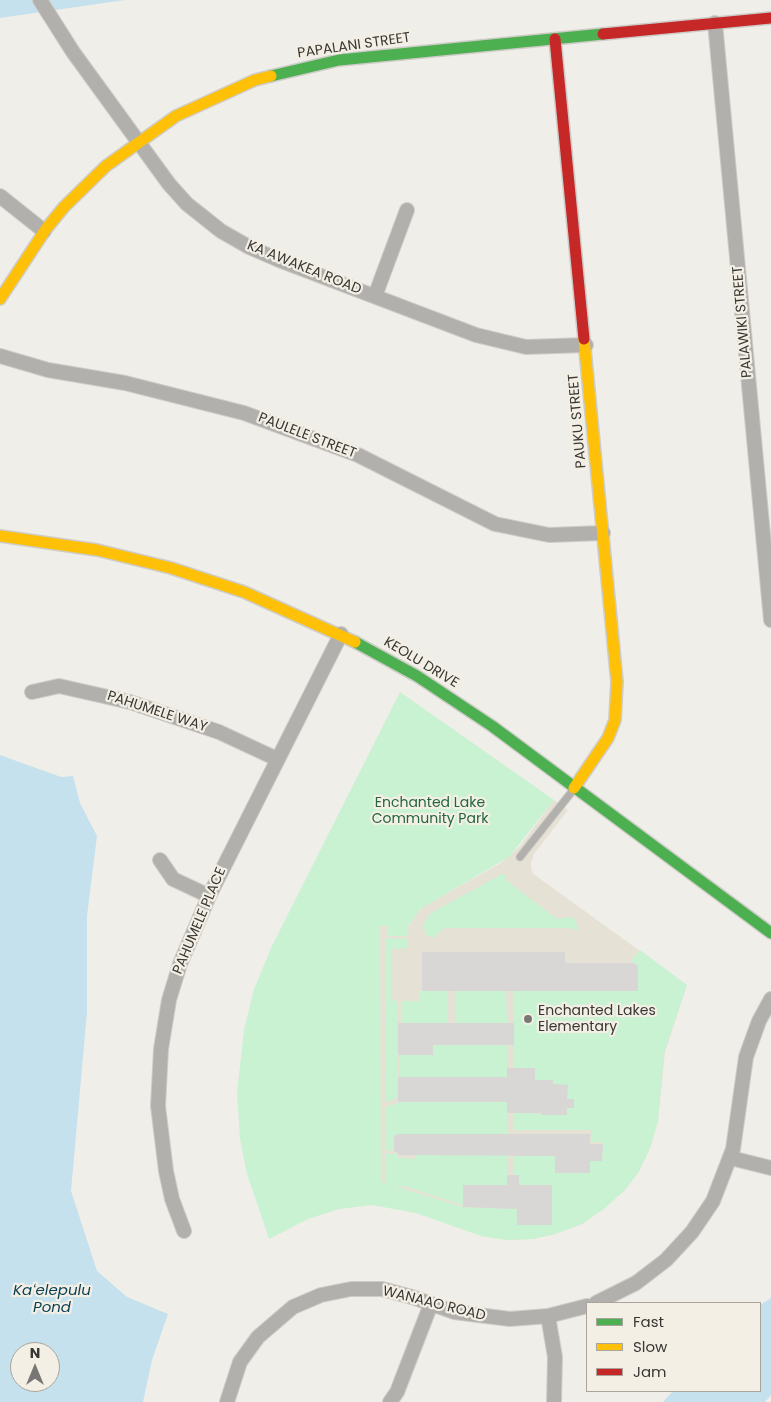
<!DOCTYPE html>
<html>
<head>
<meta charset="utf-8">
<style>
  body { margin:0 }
  #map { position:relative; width:771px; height:1402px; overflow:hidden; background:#f0eee8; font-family:Poppins,sans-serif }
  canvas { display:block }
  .legend { position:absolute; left:586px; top:1302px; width:175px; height:90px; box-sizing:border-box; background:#f3efe5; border:1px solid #a9a59e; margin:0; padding:6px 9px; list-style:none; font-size:15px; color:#393734 }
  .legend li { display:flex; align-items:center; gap:10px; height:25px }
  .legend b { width:25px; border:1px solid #a9a59e }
  .north { position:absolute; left:10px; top:1342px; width:50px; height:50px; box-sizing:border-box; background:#f3efe5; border:1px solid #a9a59e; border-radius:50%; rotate:0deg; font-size:14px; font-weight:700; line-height:20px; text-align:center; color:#393734 }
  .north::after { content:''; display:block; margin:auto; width:18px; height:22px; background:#797773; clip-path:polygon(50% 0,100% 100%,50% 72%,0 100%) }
</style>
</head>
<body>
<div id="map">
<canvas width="771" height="1402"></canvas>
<ul class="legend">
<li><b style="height:6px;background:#4caf50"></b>Fast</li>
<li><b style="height:6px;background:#ffc107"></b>Slow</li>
<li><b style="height:6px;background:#c62828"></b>Jam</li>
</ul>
<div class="north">N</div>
</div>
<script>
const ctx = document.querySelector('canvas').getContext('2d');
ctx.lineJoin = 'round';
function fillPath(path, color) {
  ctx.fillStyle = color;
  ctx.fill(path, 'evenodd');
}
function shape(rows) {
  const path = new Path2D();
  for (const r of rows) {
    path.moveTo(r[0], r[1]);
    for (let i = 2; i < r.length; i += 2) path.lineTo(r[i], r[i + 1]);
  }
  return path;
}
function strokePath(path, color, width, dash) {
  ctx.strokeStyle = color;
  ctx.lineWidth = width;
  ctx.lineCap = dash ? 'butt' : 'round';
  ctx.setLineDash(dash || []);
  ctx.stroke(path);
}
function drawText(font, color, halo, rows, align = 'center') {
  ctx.font = font + ' Poppins,sans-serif';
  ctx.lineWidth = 4.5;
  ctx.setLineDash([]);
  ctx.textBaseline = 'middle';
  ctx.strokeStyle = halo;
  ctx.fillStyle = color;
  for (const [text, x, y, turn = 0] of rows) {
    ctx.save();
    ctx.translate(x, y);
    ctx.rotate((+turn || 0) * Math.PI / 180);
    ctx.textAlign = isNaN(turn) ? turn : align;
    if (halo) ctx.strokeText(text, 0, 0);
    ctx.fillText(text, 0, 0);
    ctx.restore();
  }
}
fillPath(shape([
  [554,800,568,810,534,854,531,863,532,873,687,985,665,1052,658,1121,650,1148,638,1173,624,1191,582,1224,555,1234,533,1239,506,1240,416,1213,380,1205,380,926,409,926,415,914,426,905,501,863,520,846]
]), '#e6e1d5');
fillPath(shape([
  [400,692,554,800,509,857,420,909,408,926,407,936,387,936,387,926,380,926,381,1182,386,1184,386,1154,398,1154,398,1158,416,1159,416,1155,507,1155,507,1185,463,1185,463,1205,407,1187,394,1186,463,1207,517,1209,552,1225,552,1186,519,1185,514,1175,514,1156,555,1156,555,1173,590,1173,590,1161,602,1161,603,1142,592,1142,591,1130,514,1130,514,1086,524,1113,567,1115,567,1108,574,1108,574,1099,567,1099,567,1085,553,1084,552,1080,514,1080,514,960,528,960,529,991,638,991,638,965,631,961,640,950,687,985,664,1053,658,1121,650,1148,638,1173,624,1191,605,1208,582,1224,555,1234,533,1239,506,1240,481,1236,416,1213,372,1205,339,1209,308,1219,269,1239,247,1174,240,1139,237,1093,244,1030,254,989,271,948],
  [504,873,507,881,557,919,573,917,577,925,577,930,569,928,445,928,433,938,426,935,423,925,431,913],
  [386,938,408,939,407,948,391,949,391,1000,398,1001,398,1098,386,1102],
  [420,991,448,991,448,1023,401,1023,401,1001,420,1001],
  [455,991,506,991,507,1023,455,1023],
  [433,1045,507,1045,507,1077,400,1077,400,1055,433,1055],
  [401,1102,507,1102,507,1134,394,1136,394,1150,386,1151,386,1107]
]), '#c8f2d2');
fillPath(shape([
  [0,0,125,0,0,18],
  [0,755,61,777,73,776,80,803,97,836,87,916,87,1012,71,1191,97,1271,127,1297,168,1314,152,1360,143,1402,0,1402],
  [20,1352,50,1352,50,1382,20,1382],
  [771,1298,771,1395,765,1402,663,1402,673,1391,760,1391,760,1305]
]), '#c5e1ee');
fillPath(shape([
  [422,952,565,952,565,963,635,963,635,965,638,965,638,991,422,991],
  [398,1023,514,1023,514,1045,433,1045,433,1055,398,1055],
  [507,1068,535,1068,535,1080,553,1080,553,1084,568,1085,567,1099,574,1099,574,1108,567,1108,567,1115,541,1115,541,1113,507,1113,507,1102,398,1102,398,1077,507,1077],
  [398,1134,590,1134,590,1144,603,1144,602,1161,590,1161,590,1173,555,1173,555,1156,398,1155,398,1152,394,1152,394,1136],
  [507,1175,519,1175,519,1185,552,1185,552,1225,517,1225,517,1209,463,1207,463,1185,507,1185]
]), '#d8d7d6');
const lane = shape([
  [520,857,574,789]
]);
const street = shape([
  [40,0,73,52,169,184,187,204,221,231,249,247,279,260,476,335,526,347,586,345],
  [715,23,771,620],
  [0,196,44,231],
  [375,296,407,210],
  [0,356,48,370,125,383,244,413,358,455,495,524,549,535,603,533],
  [32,692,59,686,130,702,219,732,277,759],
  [160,860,173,879,209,896],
  [731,1158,771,1168],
  [184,1231,172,1199,166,1171,158,1106,161,1049,169,1000,180,964,209,896,341,634],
  [596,1303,636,1283,666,1260,692,1232,713,1201,733,1149,746,1057,759,1021,771,999],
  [548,1316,555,1357,554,1402],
  [227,1402,240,1362,258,1337,293,1307,321,1295,351,1289,382,1289,412,1297,454,1312,510,1319,548,1316,587,1306],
  [390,1402,397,1392,431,1304]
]);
const fast = shape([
  [271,76,339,60,603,34],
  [355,642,417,676,492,726,771,933]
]);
const slow = shape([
  [0,299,46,229,64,207,106,166,176,116,255,80,271,76],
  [0,536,97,550,171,568,244,592,355,642],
  [574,788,608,738,615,720,617,682,584,339]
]);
const jam = shape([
  [603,34,771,18],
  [555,39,584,339]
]);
strokePath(lane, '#ceccc8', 9);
strokePath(street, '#ceccc8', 16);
strokePath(fast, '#ceccc8', 14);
strokePath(slow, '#ceccc8', 14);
strokePath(jam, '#ceccc8', 14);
strokePath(lane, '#b2b0ad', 7);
strokePath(street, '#b2b0ad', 14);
strokePath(fast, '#4caf50', 11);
strokePath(slow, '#ffc107', 11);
strokePath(jam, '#c62828', 11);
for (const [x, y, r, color] of [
  [528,1019,5,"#797773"]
]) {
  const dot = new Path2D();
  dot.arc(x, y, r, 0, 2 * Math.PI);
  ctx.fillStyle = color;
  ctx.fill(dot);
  strokePath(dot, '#f3efe5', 2);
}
drawText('14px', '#393734', '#f3efe5', [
  ["PAPALANI STREET",354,46,-8],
  ["KA AWAKEA ROAD",304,268,22],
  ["PALAWIKI STREET",743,322,-95],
  ["PAUKU STREET",578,421,-95],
  ["PAULELE STREET",307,436,21],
  ["KEOLU DRIVE",421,663,31],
  ["PAHUMELE WAY",157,712,18],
  ["PAHUMELE PLACE",200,921,-67],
  ["WANAAO ROAD",434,1304,14]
]);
drawText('14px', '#22673e', '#f3efe5', [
  ["Enchanted Lake",430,803],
  ["Community Park",430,819]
]);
drawText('14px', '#393734', '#f3efe5', [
  ["Enchanted Lakes",538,1011],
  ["Elementary",538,1027]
], 'left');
drawText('italic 15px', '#083e53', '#f3efe5', [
  ["Kaʻelepulu",52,1291],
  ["Pond",52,1308]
]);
</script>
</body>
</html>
